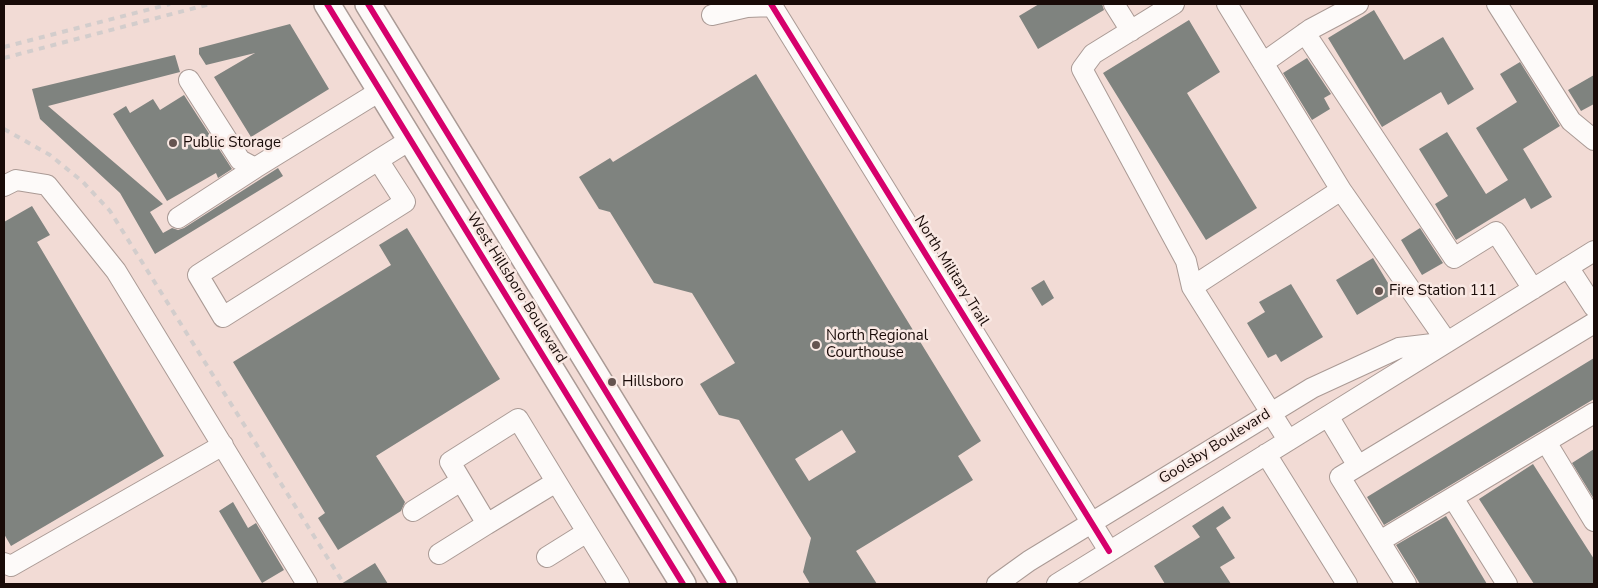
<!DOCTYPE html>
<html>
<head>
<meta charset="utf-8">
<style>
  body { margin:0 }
  #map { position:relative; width:1598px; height:588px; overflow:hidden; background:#f2dbd5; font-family:"Nunito Sans",sans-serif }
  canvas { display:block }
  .frame { position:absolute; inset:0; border:5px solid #190b08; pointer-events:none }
</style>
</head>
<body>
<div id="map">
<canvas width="1598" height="588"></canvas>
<div class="frame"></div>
</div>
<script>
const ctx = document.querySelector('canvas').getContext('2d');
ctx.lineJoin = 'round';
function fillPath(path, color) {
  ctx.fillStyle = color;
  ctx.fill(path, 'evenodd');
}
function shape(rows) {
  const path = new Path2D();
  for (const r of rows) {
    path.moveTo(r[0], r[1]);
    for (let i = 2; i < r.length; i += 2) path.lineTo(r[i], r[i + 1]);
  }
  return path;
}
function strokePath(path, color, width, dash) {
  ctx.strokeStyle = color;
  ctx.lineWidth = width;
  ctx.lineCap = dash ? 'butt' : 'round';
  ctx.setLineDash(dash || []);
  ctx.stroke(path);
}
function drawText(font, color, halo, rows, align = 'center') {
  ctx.font = font + ' "Nunito Sans",sans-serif';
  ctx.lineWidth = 5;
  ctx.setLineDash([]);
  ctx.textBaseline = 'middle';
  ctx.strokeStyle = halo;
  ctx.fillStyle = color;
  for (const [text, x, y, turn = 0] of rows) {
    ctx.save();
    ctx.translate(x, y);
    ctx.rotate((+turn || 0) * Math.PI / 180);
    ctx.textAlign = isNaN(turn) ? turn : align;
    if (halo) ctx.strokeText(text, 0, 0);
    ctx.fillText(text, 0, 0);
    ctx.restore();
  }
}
fillPath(shape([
  [1039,4,1102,4,1104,10,1038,49,1019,16],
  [1374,10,1404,60,1443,37,1474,89,1448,105,1441,92,1382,127,1328,38],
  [1189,20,1220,72,1187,93,1257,208,1206,240,1103,73],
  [290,24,329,89,251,137,214,77,255,53,206,65,199,54,199,48],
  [175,55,180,72,48,106,163,204,150,212,163,233,172,228,178,230,184,228,278,168,283,176,155,254,120,193,40,119,32,89],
  [1307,58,1331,94,1324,98,1330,109,1312,120,1283,73],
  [1520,62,1560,126,1523,149,1552,197,1531,209,1525,198,1456,240,1435,204,1448,196,1419,149,1447,132,1486,194,1508,180,1476,128,1517,102,1500,74],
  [756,74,981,441,958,456,973,480,856,551,877,584,810,584,803,572,811,538,739,420,719,415,700,384,735,363,692,293,654,283,610,212,599,209,579,177,610,158,613,162],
  [842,430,856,452,809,481,795,459],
  [1594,75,1594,104,1581,111,1568,90],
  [184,95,232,169,218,178,216,173,167,201,113,114,126,106,130,113,153,99,160,110],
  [32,206,50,235,37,242,164,456,11,546,4,534,4,222],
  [407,228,500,379,376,456,405,502,401,511,338,550,318,518,325,513,233,362,391,265,379,245],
  [1420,228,1443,263,1422,275,1401,240],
  [1373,258,1394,293,1357,315,1336,280],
  [1044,280,1054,298,1042,306,1031,288],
  [1291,284,1323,337,1281,362,1276,354,1268,358,1247,323,1265,312,1259,302],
  [1594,358,1594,399,1384,525,1367,497],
  [1594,449,1594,499,1572,463],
  [1533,464,1594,559,1594,584,1534,584,1479,499],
  [233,502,248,528,256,523,284,570,262,583,219,511],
  [1223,506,1231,518,1216,528,1235,558,1220,567,1231,584,1165,584,1154,566,1200,537,1192,526],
  [1446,516,1487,584,1420,584,1396,545],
  [375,563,388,584,341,584]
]), '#7f837f');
const minor = shape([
  [771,4,1109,551],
  [1114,4,1131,31],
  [1174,4,1093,54,1082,69,1186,261,1192,287,1288,440],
  [1497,4,1571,121,1594,140],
  [712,15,747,7,773,6],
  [1305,33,1454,258,1496,232,1533,289],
  [1263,63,1311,29,1358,4],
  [189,80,240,160,255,168,380,91],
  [378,160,405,202,223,317,198,275,378,160,410,140],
  [4,186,16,180,47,185,116,271,307,584],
  [1341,190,1447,342],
  [178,218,255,168],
  [1568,267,1594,307],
  [1192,287,1341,190,1227,4],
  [1328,416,1358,466],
  [1546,442,1594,521],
  [1266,454,1347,584],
  [556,482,487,524,450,462,518,419,568,501,619,584],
  [1453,498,1507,584],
  [413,511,461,481],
  [1380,541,1594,413],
  [439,554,487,524],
  [547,557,587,532],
  [4,563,11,566,223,445],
  [997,584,1029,561,1312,388,1399,348,1441,343],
  [1057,584,1594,251],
  [1406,584,1340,477,1594,323]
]);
const major = shape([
  [327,4,683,584],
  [368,4,724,584]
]);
strokePath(minor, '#aa9a95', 22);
strokePath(major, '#aa9a95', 28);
strokePath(minor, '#fdfaf9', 20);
strokePath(major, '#fdfaf9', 25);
strokePath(shape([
  [4,47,170,4],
  [4,58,210,4],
  [4,129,50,155,83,182,110,211,344,584]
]), '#d3cdcc', 4, [6, 6]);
strokePath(shape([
  [327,4,683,584],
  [368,4,724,584],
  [771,4,1109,551]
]), '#d6006c', 6);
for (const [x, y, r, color] of [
  [173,143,5,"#655450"],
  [1379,291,5,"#655450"],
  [816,345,5,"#655450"],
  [612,382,5,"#655450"]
]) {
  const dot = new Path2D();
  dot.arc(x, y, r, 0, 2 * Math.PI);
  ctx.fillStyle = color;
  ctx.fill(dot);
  strokePath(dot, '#f9e8e3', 2);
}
drawText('15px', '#190b08', '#f9e8e3', [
  ["Public Storage",183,143],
  ["Fire Station 111",1389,291],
  ["North Regional",826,336],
  ["Courthouse",826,353],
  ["Hillsboro",622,382]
], 'left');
drawText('15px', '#190b08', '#f9e8e3', [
  ["North Military Trail",951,271,58],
  ["West Hillsboro Boulevard",516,288,58],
  ["Goolsby Boulevard",1215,447,-32]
]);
</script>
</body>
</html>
